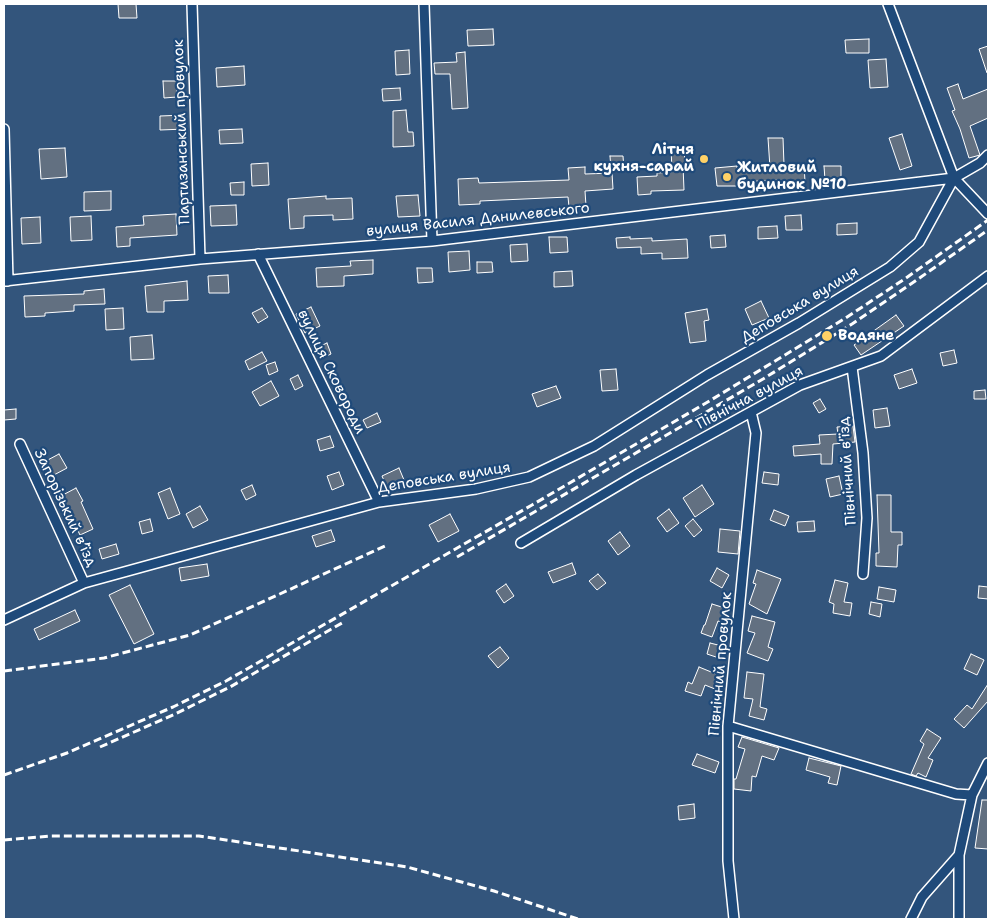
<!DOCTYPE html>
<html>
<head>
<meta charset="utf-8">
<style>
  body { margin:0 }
  #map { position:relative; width:992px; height:923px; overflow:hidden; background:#33557c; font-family:"Shantell Sans",sans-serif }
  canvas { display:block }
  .frame { position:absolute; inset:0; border:5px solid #fff; pointer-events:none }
</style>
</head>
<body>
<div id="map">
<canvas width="992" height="923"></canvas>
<div class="frame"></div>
</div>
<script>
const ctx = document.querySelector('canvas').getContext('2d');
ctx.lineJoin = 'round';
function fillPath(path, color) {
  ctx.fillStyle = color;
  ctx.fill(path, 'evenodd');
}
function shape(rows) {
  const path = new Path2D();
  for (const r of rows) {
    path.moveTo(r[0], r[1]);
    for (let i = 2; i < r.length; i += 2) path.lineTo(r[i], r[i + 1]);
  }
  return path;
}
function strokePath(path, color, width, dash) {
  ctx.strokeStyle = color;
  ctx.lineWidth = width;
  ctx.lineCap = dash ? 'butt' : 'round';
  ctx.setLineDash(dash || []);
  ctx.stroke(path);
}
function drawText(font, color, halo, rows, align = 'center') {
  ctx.font = font + ' "Shantell Sans",sans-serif';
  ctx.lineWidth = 4.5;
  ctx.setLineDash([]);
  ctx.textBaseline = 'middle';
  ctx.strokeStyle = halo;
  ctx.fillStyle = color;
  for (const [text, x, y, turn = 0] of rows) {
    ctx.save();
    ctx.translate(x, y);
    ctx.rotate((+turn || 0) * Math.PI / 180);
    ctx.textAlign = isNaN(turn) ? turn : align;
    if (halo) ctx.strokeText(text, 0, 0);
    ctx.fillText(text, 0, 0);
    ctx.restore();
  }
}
const building = shape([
  [118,4,136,4,137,18,119,18,118,4],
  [493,29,494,45,468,46,467,30,493,29],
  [869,39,869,53,846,53,845,40,869,39],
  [988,46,988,72,987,73,979,49,988,46],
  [409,50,410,74,396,75,395,51,409,50],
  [465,52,468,108,452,109,450,74,435,74,434,63,457,62,456,53,465,52],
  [886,59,888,87,870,88,868,60,886,59],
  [244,66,245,85,217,87,216,68,244,66],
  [163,81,177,81,177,97,164,98,163,81],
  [958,84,963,99,988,89,988,118,970,126,980,155,969,158,960,129,952,111,955,110,947,88,958,84],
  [400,88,401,100,383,101,382,89,400,88],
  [406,110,408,132,413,132,414,146,393,147,393,111,406,110],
  [185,115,186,129,160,130,160,116,185,115],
  [242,129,243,143,220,144,219,130,242,129],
  [902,134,912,166,900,170,889,138,902,134],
  [768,138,783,138,784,165,804,164,805,182,781,183,781,180,738,182,738,186,717,186,715,168,737,166,737,169,770,168,768,138],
  [684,146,685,166,683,166,684,190,651,191,651,194,638,195,637,177,657,176,657,173,672,172,671,147,684,146],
  [65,148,67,177,41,179,39,149,65,148],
  [610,156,623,156,624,170,611,170,610,156],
  [268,163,269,185,252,186,251,164,268,163],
  [824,166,841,166,841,180,825,180,824,166],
  [585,167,585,174,612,173,613,189,585,191,586,206,569,207,568,197,480,201,480,204,459,205,458,179,478,178,479,183,569,180,568,168,585,167],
  [244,182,244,195,231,195,230,183,244,182],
  [111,191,111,210,84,211,84,192,111,191],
  [418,195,420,216,398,217,396,196,418,195],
  [326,196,326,199,352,198,353,219,333,220,333,215,304,216,304,228,290,229,288,199,326,196],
  [236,205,237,225,211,226,210,206,236,205],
  [176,214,177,235,130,238,130,246,117,247,116,227,144,225,143,216,176,214],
  [801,215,802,230,786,230,785,216,801,215],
  [91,216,92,240,71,241,70,217,91,216],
  [40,217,41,243,22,244,21,218,40,217],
  [857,223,857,234,837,235,837,224,857,223],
  [777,226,778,238,758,239,758,227,777,226],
  [725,235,726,247,711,248,710,236,725,235],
  [549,237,567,237,568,252,550,253,549,237],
  [630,237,630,239,652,238,652,241,687,239,688,258,662,259,662,253,641,254,641,247,617,248,616,238,630,237],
  [527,244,528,261,511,262,510,245,527,244],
  [469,251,470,270,449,272,448,252,469,251],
  [373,260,373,274,344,276,344,286,317,287,316,268,351,266,350,261,373,260],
  [477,262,492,262,493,272,477,273,477,262],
  [417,268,432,268,433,282,418,283,417,268],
  [572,271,573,286,554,287,554,272,572,271],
  [228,275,229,293,209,293,208,276,228,275],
  [187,281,188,300,164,301,164,312,147,312,145,286,187,281],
  [104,289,105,304,74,305,74,311,45,313,45,316,25,317,24,296,84,294,84,291,104,289],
  [761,301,769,318,752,325,745,309,761,301],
  [311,307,320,326,305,333,296,314,311,307],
  [123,308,124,329,106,330,105,309,123,308],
  [262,308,268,317,258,323,252,313,262,308],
  [707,309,709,320,704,321,706,341,690,343,685,313,707,309],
  [896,315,904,326,861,355,854,345,896,315],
  [152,335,154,359,131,360,130,337,152,335],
  [327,343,331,354,320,359,316,348,327,343],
  [954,350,957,363,943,366,940,353,954,350],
  [262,352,267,361,249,370,245,361,262,352],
  [275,362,278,371,269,375,266,365,275,362],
  [616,369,618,390,602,391,600,370,616,369],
  [912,369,917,383,899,389,894,375,912,369],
  [298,375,303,386,295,390,290,379,298,375],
  [271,381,279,396,260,406,252,392,271,381],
  [556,386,561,398,537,407,532,394,556,386],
  [985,390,986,399,974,399,974,391,985,390],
  [820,399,826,409,819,413,813,403,820,399],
  [887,408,890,426,875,428,873,410,887,408],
  [16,409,16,419,4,420,4,410,16,409],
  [377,413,381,422,367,428,363,420,377,413],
  [853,426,855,442,833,444,832,464,821,464,821,454,794,456,793,446,820,444,819,435,838,434,837,427,853,426],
  [330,436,334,447,320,451,317,440,330,436],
  [59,454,67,468,52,476,44,462,59,454],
  [399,468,404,480,387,488,382,476,399,468],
  [339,472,344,485,332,490,327,476,339,472],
  [764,472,779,474,778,485,762,483,764,472],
  [839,476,843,494,830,497,826,479,839,476],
  [252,485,256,495,246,500,241,490,252,485],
  [702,485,714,504,695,517,683,498,702,485],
  [76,488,83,501,81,502,93,529,80,535,61,496,76,488],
  [170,488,180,514,168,519,158,493,170,488],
  [877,495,891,495,891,532,902,532,902,545,898,545,897,567,876,566,876,553,879,553,877,495],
  [200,506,208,520,193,528,186,514,200,506],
  [669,509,679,523,667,532,657,518,669,509],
  [774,510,789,516,785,526,770,520,774,510],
  [450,514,459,531,438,542,429,525,450,514],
  [150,519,153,531,142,534,139,522,150,519],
  [693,519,702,530,694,537,685,526,693,519],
  [814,521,815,531,798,532,797,522,814,521],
  [720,529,740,531,738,554,718,552,720,529],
  [331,530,335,541,316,547,312,536,331,530],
  [620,532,630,546,618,555,608,541,620,532],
  [116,544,119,554,102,559,99,549,116,544],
  [572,563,576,574,553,583,548,572,572,563],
  [207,564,209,576,181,581,179,568,207,564],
  [717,568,729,575,722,588,710,581,717,568],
  [757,570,781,579,767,614,749,604,756,584,753,583,757,570],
  [598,574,606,583,597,590,589,581,598,574],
  [835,580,848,583,844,602,852,603,850,616,833,613,834,604,829,602,835,580],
  [506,584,514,596,504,603,496,591,506,584],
  [130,585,154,634,134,644,109,595,130,585],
  [979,586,988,587,988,599,978,598,979,586],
  [879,587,896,590,894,602,877,599,879,587],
  [871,602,882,604,880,617,869,614,871,602],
  [712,604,728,609,724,623,718,621,712,637,701,633,704,625,705,625,712,604],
  [75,610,80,621,39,640,34,629,75,610],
  [752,616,775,622,768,647,773,649,768,661,747,653,755,633,748,631,752,616],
  [710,643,722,646,719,658,707,654,710,643],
  [500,647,509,658,498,668,488,656,500,647],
  [971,654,984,660,977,675,964,669,971,654],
  [699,667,721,676,715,689,705,685,701,696,685,691,688,682,692,684,699,667],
  [747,672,764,674,760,707,767,709,764,720,749,716,753,699,744,698,747,672],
  [988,684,988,701,964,728,954,719,967,705,972,709,988,684],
  [927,729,941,738,928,758,933,760,926,777,918,773,916,776,911,774,924,744,920,741,927,729],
  [742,737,779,748,774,760,762,756,756,777,752,776,751,791,734,789,734,779,736,779,745,749,738,747,742,737],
  [697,754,719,762,715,773,692,765,697,754],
  [809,758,841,766,837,785,828,783,830,777,806,770,809,758],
  [982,800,988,800,988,849,975,848,982,800],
  [694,804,695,818,679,820,678,806,694,804]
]);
fillPath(building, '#627081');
strokePath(building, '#fff', 1);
const street = shape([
  [192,4,200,259],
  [424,4,432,241],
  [888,4,954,178,988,214],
  [4,129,8,281],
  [258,254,379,502],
  [4,281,200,259,432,241,954,178,980,163,988,155],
  [852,367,863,453,867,518,863,574],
  [20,444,84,583],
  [521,543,636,475,800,385,881,356,988,276],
  [4,620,84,583,379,502,476,489,529,477,594,446,707,375,799,323,890,267,919,242,954,178],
  [728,726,956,794,972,795],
  [734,919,728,861,728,726,756,433,751,412],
  [911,919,922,897,959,855],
  [959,919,959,855,972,795,988,763]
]);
strokePath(street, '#fff', 12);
strokePath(street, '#1f4a7a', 9);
strokePath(shape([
  [457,557,763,379,852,324,921,277,988,230],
  [4,671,104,658,190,635,385,546],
  [100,747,175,714,230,687,342,623],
  [4,775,67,753,173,707,226,681,532,505,706,403,844,319,906,278,988,220],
  [4,840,50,836,199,836,407,867,494,891,578,919]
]), '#fff', 3, [8, 4]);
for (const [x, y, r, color] of [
  [704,159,5,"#ffd166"],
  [727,177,5,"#ffd166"],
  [827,336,6,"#ffd166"]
]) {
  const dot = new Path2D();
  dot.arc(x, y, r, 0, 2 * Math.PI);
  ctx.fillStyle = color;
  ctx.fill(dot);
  strokePath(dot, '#1f4a7a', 2);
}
drawText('15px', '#fff', '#1f4a7a', [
  ["Партизанський провулок",182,132,-92],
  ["вулиця Василя Данилевського",478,220,-6],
  ["Деповська вулиця",800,305,-31],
  ["вулиця Сковороди",331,372,64],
  ["Північна вулиця",750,398,-28],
  ["Північний в'їзд",848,471,-94],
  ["Деповська вулиця",444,478,-9],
  ["Запорізький вʼїзд",65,508,65],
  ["Північний провулок",721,664,-85]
]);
drawText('bold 15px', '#fff', '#1f4a7a', [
  ["Літня",694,150,"right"],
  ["кухня-сарай",694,167,"right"],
  ["Житловий",737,168],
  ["будинок №10",737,185],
  ["Водяне",838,336]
], 'left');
</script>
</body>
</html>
